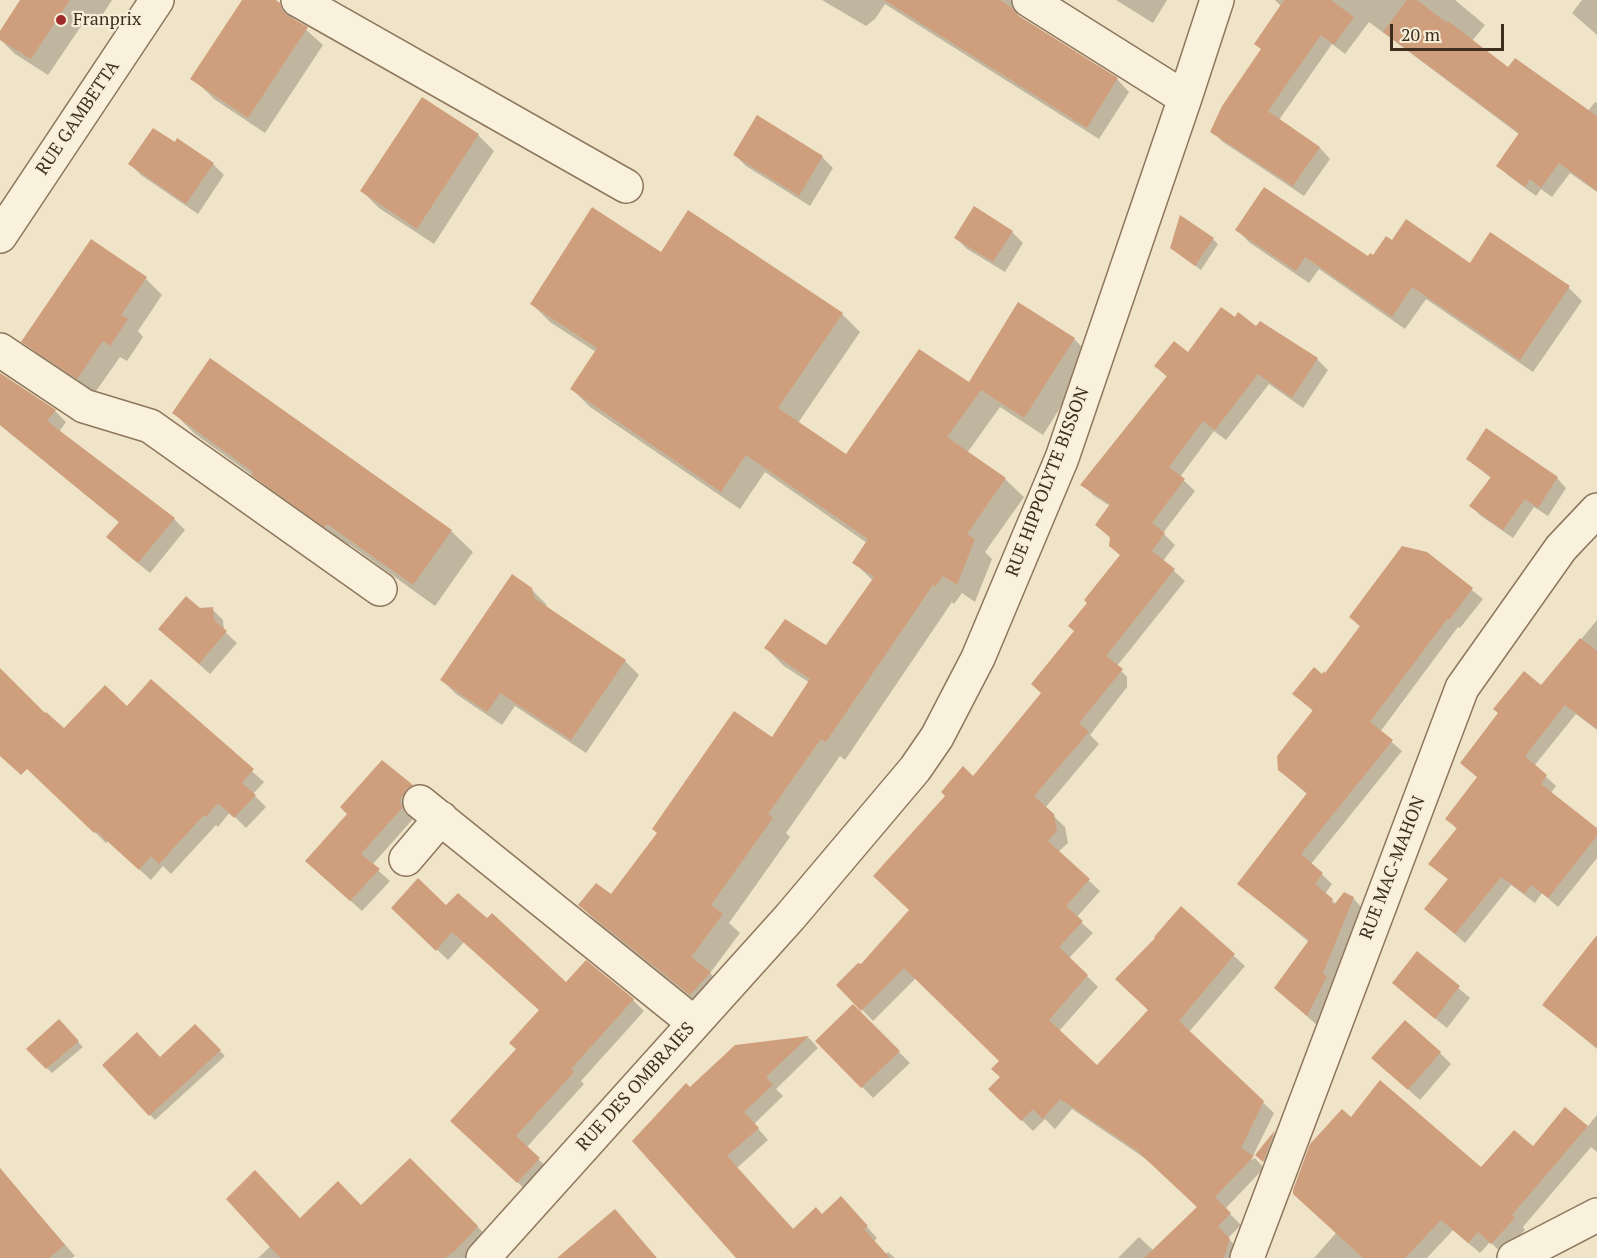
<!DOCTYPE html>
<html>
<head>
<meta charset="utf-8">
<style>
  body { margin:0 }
  #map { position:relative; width:1597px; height:1258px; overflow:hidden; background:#f0e4c8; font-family:"PT Serif",serif }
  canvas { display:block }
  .scale { position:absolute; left:1390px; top:24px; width:114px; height:27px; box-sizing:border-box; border:3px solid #3d2e20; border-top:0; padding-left:8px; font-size:18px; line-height:21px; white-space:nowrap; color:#3d2e20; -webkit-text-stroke:4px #f7eed8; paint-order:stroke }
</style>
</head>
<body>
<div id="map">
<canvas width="1597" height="1258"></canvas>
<div class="scale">20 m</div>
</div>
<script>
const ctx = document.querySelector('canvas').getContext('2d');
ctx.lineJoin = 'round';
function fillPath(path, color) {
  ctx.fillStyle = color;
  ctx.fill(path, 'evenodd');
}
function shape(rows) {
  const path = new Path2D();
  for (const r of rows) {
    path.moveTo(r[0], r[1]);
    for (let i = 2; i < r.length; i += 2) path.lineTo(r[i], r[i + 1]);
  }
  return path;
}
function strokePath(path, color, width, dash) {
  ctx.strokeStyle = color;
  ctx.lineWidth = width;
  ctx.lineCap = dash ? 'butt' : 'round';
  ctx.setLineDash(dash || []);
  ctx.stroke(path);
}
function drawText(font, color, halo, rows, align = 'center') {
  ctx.font = font + ' "PT Serif",serif';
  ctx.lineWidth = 4.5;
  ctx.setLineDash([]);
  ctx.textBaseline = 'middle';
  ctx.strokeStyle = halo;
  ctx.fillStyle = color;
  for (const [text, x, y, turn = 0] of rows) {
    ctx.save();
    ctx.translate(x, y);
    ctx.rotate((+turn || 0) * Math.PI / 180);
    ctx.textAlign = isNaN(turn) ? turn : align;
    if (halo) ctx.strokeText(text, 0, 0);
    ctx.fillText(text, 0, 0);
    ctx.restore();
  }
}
fillPath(shape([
  [22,0,112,0,98,22,88,16,48,75,15,54,0,39,0,34],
  [244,0,273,0,323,45,265,133,214,99,197,82],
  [822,0,1025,0,1016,14,1021,19,1117,79,1129,92,1099,139,885,4,875,19,866,26],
  [1116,0,1167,0,1153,23],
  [1275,0,1455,0,1485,25,1472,41,1508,69,1588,111,1595,102,1597,103,1597,192,1570,173,1552,197,1541,189,1536,196,1509,176,1498,166,1520,135,1369,22,1345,54,1332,44,1279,120,1320,148,1330,159,1304,196,1223,142,1212,131,1262,50,1281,6],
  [1582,0,1597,0,1597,35,1572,13],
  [478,135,494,151,434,244,379,208,362,191],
  [735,155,822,157,833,168,810,206,746,166],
  [130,164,213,164,224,175,198,214,141,175],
  [1237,230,1368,258,1373,257,1392,242,1471,265,1491,234,1569,288,1582,301,1533,372,1426,299,1405,329,1319,269,1309,283,1250,243],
  [1012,232,1023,243,1005,272,967,249,956,238],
  [1213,239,1218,244,1201,270,1172,248],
  [661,254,842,314,860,332,798,423,847,456,969,384,1074,339,1092,357,1043,435,1000,407,967,453,1005,479,1024,497,985,552,992,559,975,602,962,593,954,604,952,602,845,760,840,756,786,833,790,837,729,923,740,933,710,973,728,991,709,1012,598,923,580,905,611,896,772,739,810,683,784,666,766,648,826,647,873,581,854,562,867,543,765,472,740,509,590,407,572,389,596,352,550,322,532,304],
  [146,279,162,295,138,331,143,337,127,361,120,357,94,394,44,361,27,344],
  [1235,319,1317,359,1328,370,1303,408,1269,384,1226,440,1214,431,1180,477,1195,491,1163,533,1175,545,1163,561,1185,581,1117,666,1127,677,1127,687,1090,735,1099,744,1045,808,1065,827,1068,843,1058,852,1100,891,1076,918,1093,933,1069,958,1098,987,1059,1031,1097,1067,1150,1010,1157,938,1181,908,1245,966,1189,1032,1274,1113,1251,1160,1255,1158,1264,1168,1225,1209,1241,1225,1228,1238,1241,1252,1234,1258,1118,1258,1139,1237,1154,1251,1198,1208,1149,1161,1072,1109,1055,1129,1045,1119,1033,1131,990,1089,1002,1077,1001,1061,916,978,873,1021,838,985,861,966,911,911,973,778,1042,693,1089,603,1121,556,1111,546,1111,539,1097,525,1110,506,1093,495,1082,484,1167,377,1156,366,1189,355],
  [0,377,55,411,66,422,59,432,174,519,185,530,150,573,119,548,120,523,0,425],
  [174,413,451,531,473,552,435,606,349,544,346,547,275,496,260,481,195,434],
  [1468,459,1557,478,1566,488,1548,516,1534,507,1513,538,1481,516,1471,506,1492,479],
  [1427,554,1483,599,1460,628,1458,627,1380,732,1402,751,1311,864,1332,884,1325,894,1336,904,1353,898,1363,909,1332,984,1336,987,1317,1025,1286,998,1309,942,1239,884,1308,795,1279,770,1314,712,1294,694,1326,675,1361,628,1351,617],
  [531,589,546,604,547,608,625,661,639,675,586,753,515,706,502,725,456,694,442,680],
  [199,609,212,609,223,620,224,631,237,643,210,674,160,629],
  [1597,620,1597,730,1576,714,1534,766,1556,786,1551,793,1597,830,1597,858,1558,907,1542,893,1535,903,1511,885,1465,943,1426,909,1449,880,1430,864,1457,829,1447,819,1478,778,1462,763,1542,687],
  [0,672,45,716,64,730,127,708,151,681,264,782,253,794,266,807,246,828,230,812,218,827,216,825,171,874,163,866,151,880,108,841,106,843,23,763,0,735],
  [382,762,423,796,411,812,413,819,372,865,390,881,362,911,318,872,349,814],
  [447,907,566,984,633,1000,644,1011,581,1081,584,1084,526,1148,550,1170,529,1193,463,1132,518,1050,540,1011,464,942,448,960,393,908],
  [1597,938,1597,1049,1544,1005],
  [1417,953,1470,998,1447,1028,1405,994],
  [853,1006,910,1063,873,1098,817,1041],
  [58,1021,83,1047,52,1073,28,1049],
  [195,1026,225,1056,155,1120,104,1065,160,1059],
  [809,1038,818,1048,776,1089,783,1096,754,1124,768,1140,737,1168,794,1230,822,1216,851,1209,877,1238,874,1241,886,1254,888,1252,895,1258,738,1258,690,1089,736,1047],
  [1440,1053,1451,1064,1420,1100,1373,1058],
  [1597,1115,1597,1152,1591,1147,1523,1227,1525,1230,1503,1254,1490,1242,1480,1253,1453,1230,1427,1258,1314,1258,1336,1233,1351,1119,1481,1169,1587,1127],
  [1276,1132,1291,1147,1280,1177,1257,1155],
  [410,1160,488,1237,469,1258,258,1258,300,1219,362,1207],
  [0,1170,75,1256,72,1258,30,1258,0,1240]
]), '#0003');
fillPath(shape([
  [20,0,70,0,31,59,0,40,0,31],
  [242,0,276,0,280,3,282,10,288,16,308,27,248,118,190,79],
  [884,0,1000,0,1012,8,1019,16,1118,78,1087,128],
  [1284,0,1331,0,1354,17,1334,45,1321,35,1268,111,1320,147,1293,186,1210,132,1222,106,1261,49,1254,44],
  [1407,0,1417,0,1447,23,1448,21,1508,67,1515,58,1597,116,1597,191,1559,163,1541,188,1530,179,1525,187,1496,166,1519,133,1383,32],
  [422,97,479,134,417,229,360,191],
  [757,115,823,156,799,196,733,155],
  [153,128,175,142,177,138,214,163,186,204,128,164],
  [1264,187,1368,256,1370,253,1373,255,1386,236,1392,240,1406,219,1470,263,1490,232,1570,286,1520,360,1412,287,1392,317,1305,257,1296,271,1235,230],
  [974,206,1013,231,993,262,954,238],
  [592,207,661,252,688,210,843,313,778,408,846,454,919,349,969,382,1018,302,1075,338,1024,418,981,390,947,437,1006,478,967,534,975,539,957,585,943,576,935,587,933,585,826,742,821,739,768,814,773,818,711,905,723,914,691,957,711,972,690,995,578,905,596,883,611,894,657,833,652,829,734,711,772,737,810,679,764,648,785,619,826,645,874,577,852,563,868,539,746,455,721,492,570,389,597,348,530,304],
  [1180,215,1214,238,1195,266,1170,248],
  [91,239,147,277,121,315,128,319,110,346,103,341,77,379,21,342],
  [1221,307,1235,317,1238,312,1256,326,1260,321,1318,358,1292,398,1258,374,1215,430,1203,421,1169,467,1185,479,1152,523,1165,533,1152,551,1175,569,1106,656,1123,669,1079,723,1089,732,1034,796,1054,814,1057,831,1048,841,1090,879,1066,906,1083,921,1059,947,1088,975,1049,1020,1097,1065,1148,1010,1115,979,1155,938,1154,937,1181,906,1235,954,1179,1021,1264,1101,1241,1148,1254,1156,1215,1197,1231,1213,1218,1226,1230,1239,1224,1258,1144,1258,1197,1207,1136,1150,1060,1099,1043,1119,1033,1109,1021,1121,988,1089,1000,1077,991,1069,999,1061,904,968,861,1011,836,985,858,963,861,964,909,910,873,876,945,796,941,792,963,766,973,776,1041,693,1031,684,1074,631,1068,626,1087,603,1084,600,1120,555,1109,546,1110,537,1095,525,1110,504,1080,485,1167,376,1154,366,1174,341,1188,352],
  [210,358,452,530,413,585,327,524,324,527,251,475,253,472,172,413],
  [0,373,56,410,47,421,175,518,138,563,106,537,119,522,0,425],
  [1486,428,1558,477,1538,508,1525,499,1503,530,1469,506,1491,477,1466,459],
  [1402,546,1427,552,1473,588,1449,620,1448,618,1370,722,1393,740,1301,854,1323,873,1315,884,1333,899,1331,902,1334,905,1344,892,1354,897,1323,973,1327,976,1307,1016,1274,988,1309,940,1237,884,1307,793,1278,770,1277,756,1313,710,1292,694,1314,667,1322,674,1324,671,1325,673,1360,626,1349,617],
  [512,574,532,588,534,598,626,660,571,740,500,693,487,712,440,680],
  [186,596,200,608,213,607,214,620,227,631,199,664,158,629],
  [1580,638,1597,651,1597,729,1565,705,1525,756,1547,775,1541,784,1597,828,1597,836,1548,898,1531,885,1525,894,1501,877,1455,934,1424,909,1448,879,1428,864,1457,828,1445,819,1477,777,1460,763,1498,713,1493,709,1524,671,1541,685],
  [0,668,45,713,46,712,64,728,105,685,127,706,151,679,254,769,242,783,256,795,234,818,218,803,206,817,204,815,159,864,151,856,139,870,96,831,94,833,27,769,21,775,0,756],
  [382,760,413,785,406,790,400,800,402,808,361,854,380,869,350,901,305,861,347,814,340,807],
  [418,878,446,905,458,893,487,918,492,913,566,982,586,960,634,999,571,1069,574,1072,516,1136,540,1158,517,1183,450,1121,516,1049,509,1043,539,1010,452,932,436,951,391,908],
  [1597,935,1597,1048,1542,1005],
  [1417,951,1460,986,1435,1019,1392,983],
  [853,1004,900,1051,861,1088,815,1041],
  [59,1019,79,1041,46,1069,26,1049],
  [1405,1020,1441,1052,1408,1090,1371,1058],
  [195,1024,221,1050,149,1116,102,1065,137,1032,160,1057],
  [809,1036,766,1077,773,1085,744,1112,759,1128,727,1156,793,1229,816,1207,822,1214,841,1196,868,1226,864,1229,890,1258,736,1258,632,1141,686,1083,690,1087,735,1045],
  [1380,1080,1481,1167,1514,1130,1533,1146,1565,1107,1588,1126,1512,1215,1515,1218,1491,1244,1478,1232,1468,1243,1441,1220,1405,1258,1363,1258,1293,1194,1293,1190,1310,1144,1342,1109,1351,1117],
  [1275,1130,1263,1162,1255,1155],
  [410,1158,478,1226,456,1250,445,1258,280,1258,226,1199,255,1170,300,1218,338,1181,361,1205],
  [0,1168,65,1245,49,1258,0,1258],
  [615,1209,657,1258,557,1258]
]), '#cf9f7d');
const minor = shape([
  [298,0,626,186],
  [1029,0,1185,98],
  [0,236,157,0],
  [0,350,84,406,150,426,380,589],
  [420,802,694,1023],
  [406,859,441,818],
  [483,1258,790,917,915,769,937,737,978,658,1062,458,1185,98,1217,0],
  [1247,1258,1462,688,1561,548,1597,510],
  [1514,1258,1597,1215]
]);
strokePath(minor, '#8d765c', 36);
strokePath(minor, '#faf1dc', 33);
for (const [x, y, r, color] of [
  [61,20,6,"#9e2a2b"]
]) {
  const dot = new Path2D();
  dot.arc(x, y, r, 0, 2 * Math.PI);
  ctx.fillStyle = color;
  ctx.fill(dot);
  strokePath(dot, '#f7eed8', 2);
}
drawText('18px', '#3d2e20', '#f7eed8', [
  ["Franprix",73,20]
], 'left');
drawText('18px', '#3d2e20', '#f7eed8', [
  ["RUE GAMBETTA",78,118,-56],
  ["RUE HIPPOLYTE BISSON",1048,482,-69],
  ["RUE MAC-MAHON",1393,868,-69],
  ["RUE DES OMBRAIES",636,1087,-48]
]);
</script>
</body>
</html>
